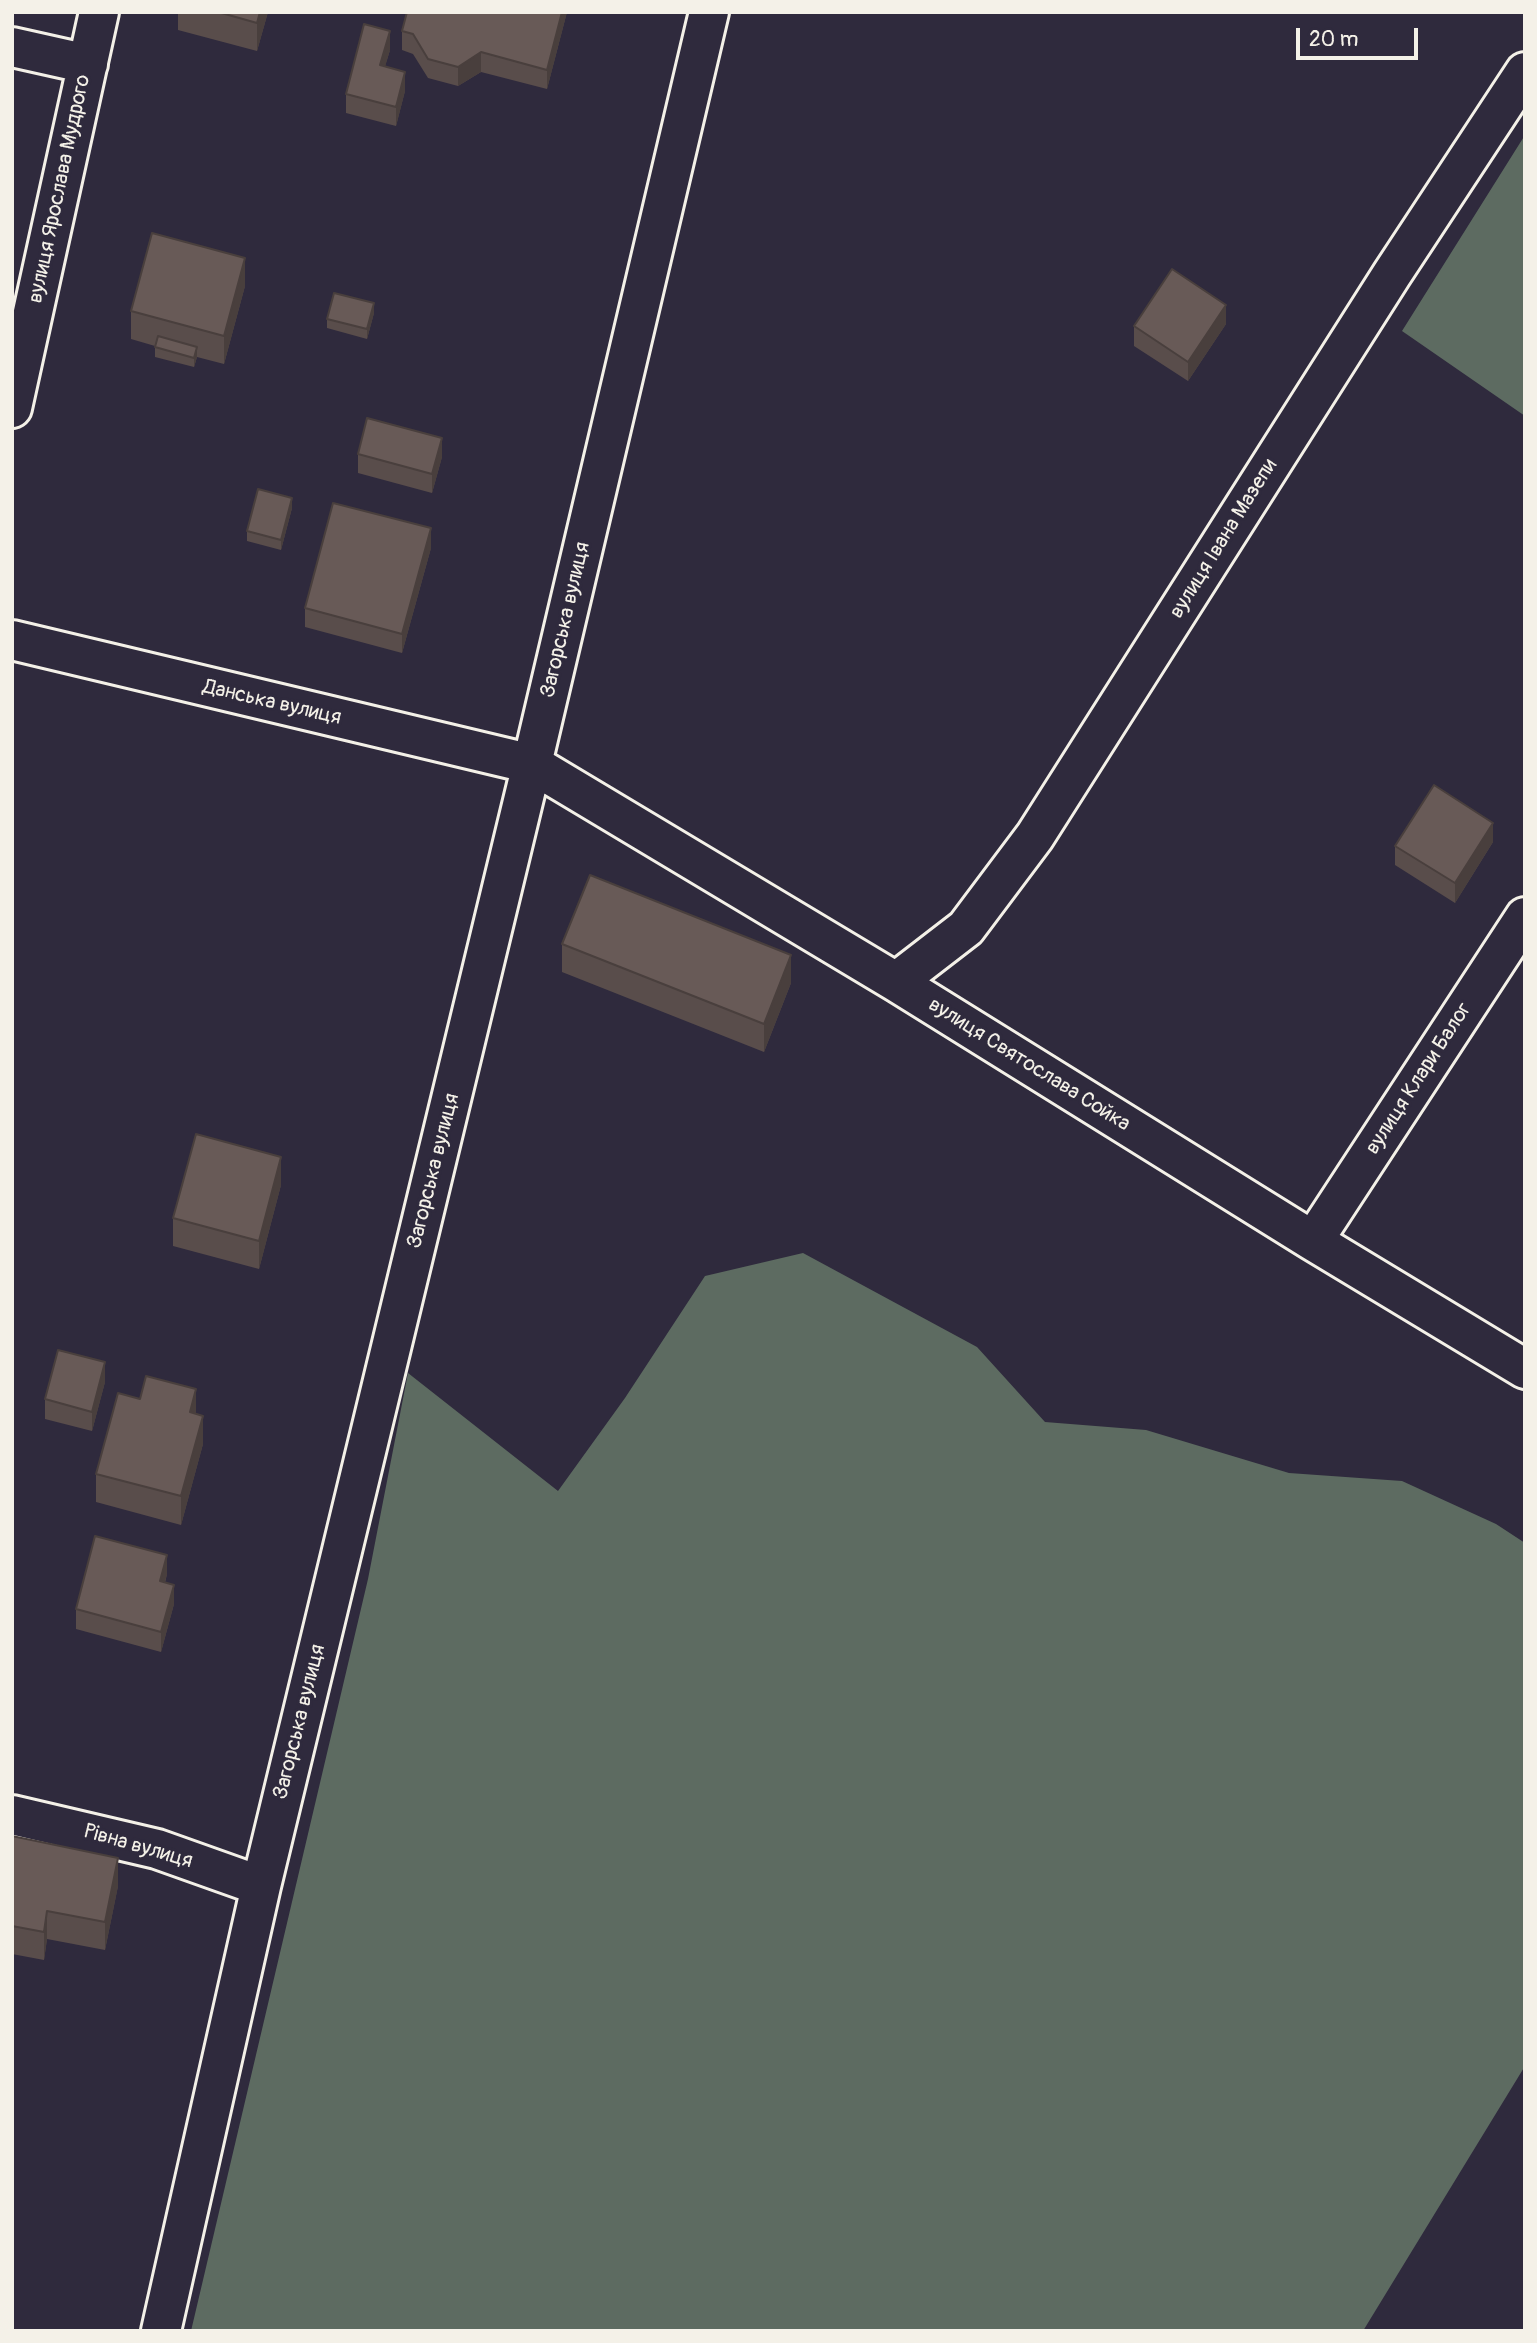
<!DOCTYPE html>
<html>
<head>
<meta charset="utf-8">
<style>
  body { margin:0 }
  #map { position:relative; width:1537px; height:2343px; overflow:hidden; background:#2f2a3d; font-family:Pangolin,sans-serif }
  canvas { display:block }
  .frame { position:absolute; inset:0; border:14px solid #f4f1e8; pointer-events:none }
  .scale { position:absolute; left:1296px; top:28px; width:122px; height:32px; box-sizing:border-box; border:4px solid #f4f1e8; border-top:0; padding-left:9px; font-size:21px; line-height:24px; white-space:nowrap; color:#f4f1e8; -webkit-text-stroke:5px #2f2a3d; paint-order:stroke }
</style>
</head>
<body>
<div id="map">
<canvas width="1537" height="2343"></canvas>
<div class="frame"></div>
<div class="scale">20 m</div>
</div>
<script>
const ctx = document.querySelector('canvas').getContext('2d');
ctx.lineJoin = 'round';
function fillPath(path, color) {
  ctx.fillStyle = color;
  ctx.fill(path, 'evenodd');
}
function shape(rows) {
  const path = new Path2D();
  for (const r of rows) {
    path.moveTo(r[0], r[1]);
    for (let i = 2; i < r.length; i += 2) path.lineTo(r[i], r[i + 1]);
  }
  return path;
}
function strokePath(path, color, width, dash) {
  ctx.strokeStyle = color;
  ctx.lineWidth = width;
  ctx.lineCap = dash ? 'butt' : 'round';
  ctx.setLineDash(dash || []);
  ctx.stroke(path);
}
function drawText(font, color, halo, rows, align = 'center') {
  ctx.font = font + ' Pangolin,sans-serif';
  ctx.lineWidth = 6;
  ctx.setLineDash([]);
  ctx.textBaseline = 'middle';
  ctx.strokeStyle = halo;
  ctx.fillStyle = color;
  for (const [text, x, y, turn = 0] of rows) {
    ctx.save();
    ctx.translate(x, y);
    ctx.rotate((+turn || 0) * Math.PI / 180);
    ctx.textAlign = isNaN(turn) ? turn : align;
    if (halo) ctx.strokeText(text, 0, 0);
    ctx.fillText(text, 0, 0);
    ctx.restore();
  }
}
fillPath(shape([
  [1525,135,1525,416,1402,331],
  [803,1253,977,1347,1045,1422,1146,1430,1289,1473,1402,1481,1496,1524,1525,1543,1525,2066,1363,2331,191,2331,368,1579,408,1373,558,1491,625,1398,705,1276]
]), '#5d6b61');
const minor = shape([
  [12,47,88,64],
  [12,408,99,12],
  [12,640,532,764,896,982,1313,1241,1525,1369],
  [896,982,966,928,1035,836,1392,274,1525,72],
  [1313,1241,1525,917],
  [12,1815,157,1849,261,1886],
  [161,2331,261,1886,532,764,709,12]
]);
strokePath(minor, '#f4f1e8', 44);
strokePath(minor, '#2f2a3d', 38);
fillPath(shape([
  [178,12,268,12,257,51,178,30],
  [407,12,567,12,547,89,481,72,458,86,428,78,413,54,402,50,402,31],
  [390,50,385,66,405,91,396,126,346,113,346,94],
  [245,286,224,364,197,357,194,367,155,357,155,346,131,339,131,311],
  [374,313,367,339,327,328,327,319],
  [1226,324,1188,381,1134,346,1134,326],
  [358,454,442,457,432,493,358,473],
  [292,508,281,550,247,541,247,531],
  [431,548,402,653,305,627,305,608],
  [1493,842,1455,903,1395,865,1395,846],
  [562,944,791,983,764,1052,562,972],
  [281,1185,259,1269,173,1246,173,1218],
  [105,1382,92,1431,45,1419,45,1399],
  [196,1414,203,1444,181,1525,96,1502,96,1474],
  [167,1574,165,1583,174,1604,161,1652,76,1629,76,1609],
  [12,1836,118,1886,105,1950,47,1939,44,1960,12,1954]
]), '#594d4b');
fillPath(shape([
  [260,12,268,12,257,51,257,23],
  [562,12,567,12,547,89,547,70],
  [390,31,390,50,380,84,380,65],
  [481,52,481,72,458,86,458,67],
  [405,72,405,91,396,126,396,107],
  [245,258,245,286,224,364,224,336],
  [374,303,374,313,367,339,367,329],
  [1226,305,1226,324,1188,381,1188,362],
  [197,347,197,357,194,367,194,358],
  [442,438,442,457,432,493,432,474],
  [292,498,292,508,281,550,281,540],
  [431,528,431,548,402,653,402,634],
  [1493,823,1493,842,1455,903,1455,883],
  [791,955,791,983,764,1052,764,1024],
  [281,1157,281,1185,259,1269,259,1241],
  [105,1362,105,1382,92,1431,92,1412],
  [196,1389,196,1418,190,1412],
  [203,1416,203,1444,181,1525,181,1496],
  [167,1555,167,1574,160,1600,160,1581],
  [174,1585,174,1604,161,1652,161,1632],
  [118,1858,118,1886,105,1950,105,1922],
  [47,1911,47,1939,44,1960,44,1932]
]), '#493f3d');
const building = shape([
  [218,12,260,12,257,23,218,12],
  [407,12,562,12,547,70,481,52,458,67,428,59,413,34,402,31,407,12],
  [364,24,390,31,380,65,405,72,396,107,346,94,364,24],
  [152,233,245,258,224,336,131,311,152,233],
  [1172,269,1226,305,1188,362,1134,326,1172,269],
  [334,293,374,303,367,329,327,319,334,293],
  [158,336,197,347,194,358,155,347,158,336],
  [367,418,442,438,432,474,358,454,367,418],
  [258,489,292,498,281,540,247,531,258,489],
  [333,503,431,528,402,634,305,608,333,503],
  [1434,785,1493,823,1455,883,1395,846,1434,785],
  [590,875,791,955,764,1024,562,944,590,875],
  [196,1134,281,1157,259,1241,173,1218,196,1134],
  [58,1350,105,1362,92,1412,45,1399,58,1350],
  [146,1376,196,1389,190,1412,203,1416,181,1496,96,1474,118,1393,140,1399,146,1376],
  [95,1536,167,1555,160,1581,174,1585,161,1632,76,1609,95,1536],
  [12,1836,118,1858,105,1922,47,1911,44,1932,12,1926,12,1836]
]);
fillPath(building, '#685a57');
strokePath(building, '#493f3d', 2);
drawText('21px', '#f4f1e8', '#2f2a3d', [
  ["вулиця Ярослава Мудрого",60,189,-78],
  ["вулиця Івана Мазепи",1224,539,-58],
  ["Загорська вулиця",566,620,-77],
  ["Данська вулиця",272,703,13],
  ["вулиця Святослава Сойка",1029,1065,32],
  ["вулиця Клари Балог",1419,1079,-57],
  ["Загорська вулиця",434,1171,-76],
  ["Загорська вулиця",300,1722,-76],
  ["Рівна вулиця",138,1847,16]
]);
</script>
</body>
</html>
